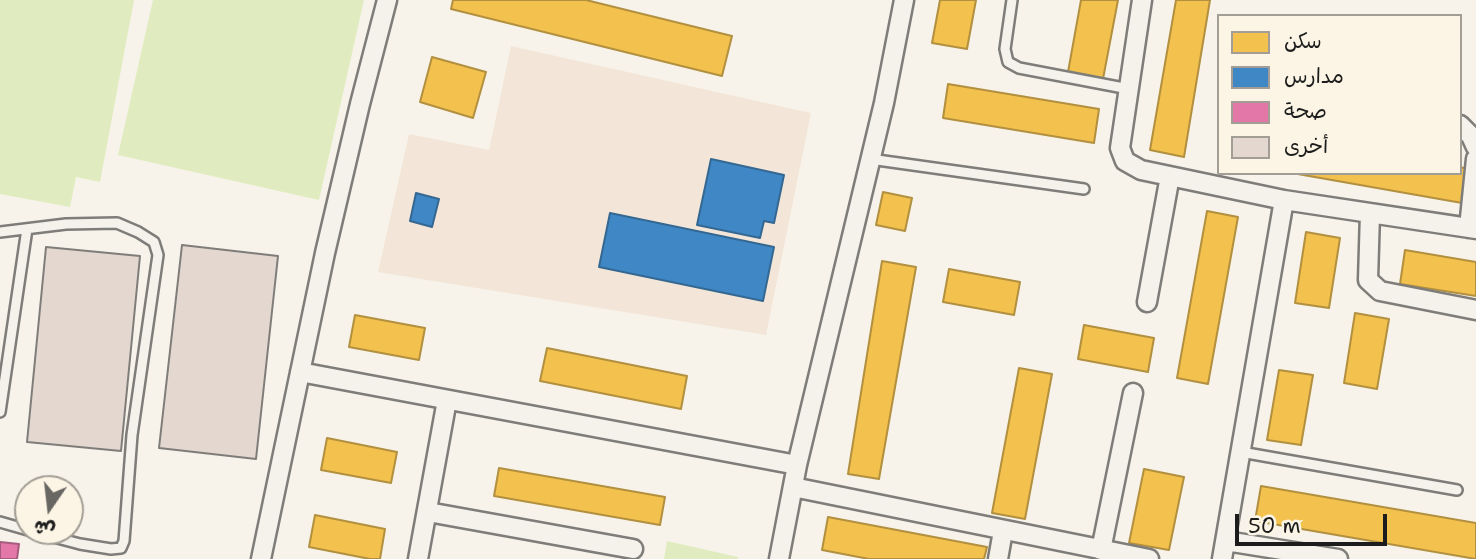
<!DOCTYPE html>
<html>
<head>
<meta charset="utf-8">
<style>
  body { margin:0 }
  #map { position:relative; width:1476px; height:559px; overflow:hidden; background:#f7f3ea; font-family:"Shantell Sans","Playpen Sans Arabic",sans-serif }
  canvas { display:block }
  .legend { position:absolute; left:1217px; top:14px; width:245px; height:161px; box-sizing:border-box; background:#fcf5e5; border:2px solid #a29e95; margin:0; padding:9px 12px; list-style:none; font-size:21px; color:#1c1c1c }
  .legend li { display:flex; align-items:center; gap:14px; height:35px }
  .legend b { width:35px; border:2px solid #a29e95 }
  .north { position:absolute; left:14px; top:475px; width:70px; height:70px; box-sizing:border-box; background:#fcf5e5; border:2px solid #a29e95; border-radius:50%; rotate:194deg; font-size:19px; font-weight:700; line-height:28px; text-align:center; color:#1c1c1c }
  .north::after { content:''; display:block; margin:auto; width:24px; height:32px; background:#696764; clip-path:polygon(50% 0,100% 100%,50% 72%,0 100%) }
  .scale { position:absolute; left:1235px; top:514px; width:152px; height:32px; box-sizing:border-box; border:4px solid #1c1c1c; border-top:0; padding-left:9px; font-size:21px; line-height:24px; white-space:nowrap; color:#1c1c1c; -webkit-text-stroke:5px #fcf5e5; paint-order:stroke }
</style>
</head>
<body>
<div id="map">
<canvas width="1476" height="559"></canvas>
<ul class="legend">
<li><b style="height:19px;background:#f2c14e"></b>سكن</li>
<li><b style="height:19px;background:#3f88c5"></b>مدارس</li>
<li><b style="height:19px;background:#e377a8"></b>صحة</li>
<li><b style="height:19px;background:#e3d7cf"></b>أخرى</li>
</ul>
<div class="north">ش</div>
<div class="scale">50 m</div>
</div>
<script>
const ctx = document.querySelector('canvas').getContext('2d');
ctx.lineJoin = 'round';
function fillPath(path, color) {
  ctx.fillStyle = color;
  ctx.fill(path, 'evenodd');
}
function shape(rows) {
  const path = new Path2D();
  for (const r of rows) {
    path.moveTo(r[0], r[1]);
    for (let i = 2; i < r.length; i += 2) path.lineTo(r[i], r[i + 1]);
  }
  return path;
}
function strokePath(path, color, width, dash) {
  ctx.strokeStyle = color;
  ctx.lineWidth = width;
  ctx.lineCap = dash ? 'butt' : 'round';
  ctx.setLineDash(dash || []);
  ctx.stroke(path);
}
fillPath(shape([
  [511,46,811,113,766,335,378,272,409,134,489,150]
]), '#f3e6d8');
fillPath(shape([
  [0,0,134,0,100,182,76,177,70,207,0,194],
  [153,0,364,0,319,200,118,155],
  [667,541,738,557,738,559,664,559]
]), '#e0ecbf');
const homes = shape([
  [453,0,586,0,732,36,722,76,451,9,453,0],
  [940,0,976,0,967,49,932,43,940,0],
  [1081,0,1118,0,1103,79,1068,72,1081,0],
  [1176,0,1210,0,1184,157,1150,150,1176,0],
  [432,57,486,72,473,118,420,102,432,57],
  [948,84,1099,109,1094,143,943,118,948,84],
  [1460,167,1468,169,1462,203,1292,173,1460,173,1460,167],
  [883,192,912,198,905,231,876,225,883,192],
  [1207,211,1238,217,1208,384,1177,378,1207,211],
  [1306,232,1340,238,1329,308,1295,303,1306,232],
  [1405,250,1476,262,1476,296,1400,284,1405,250],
  [882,261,916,267,879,479,848,474,882,261],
  [949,269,1020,282,1014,315,943,302,949,269],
  [1355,313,1389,319,1377,389,1344,383,1355,313],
  [355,315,425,328,419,360,349,347,355,315],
  [1084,325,1154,338,1148,372,1078,359,1084,325],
  [547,348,687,376,681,409,540,381,547,348],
  [1019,368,1052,374,1025,519,992,513,1019,368],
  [1279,370,1313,375,1301,445,1267,440,1279,370],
  [327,438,397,452,391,483,321,470,327,438],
  [499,468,665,497,660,525,494,496,499,468],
  [1144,469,1184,477,1169,550,1129,543,1144,469],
  [1261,486,1476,523,1476,559,1255,521,1261,486],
  [315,515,385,529,380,559,370,559,309,547,315,515],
  [828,517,987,547,984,559,869,559,822,550,828,517]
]);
fillPath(homes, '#f2c14e');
strokePath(homes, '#b2903f', 2);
const schools = shape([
  [711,159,784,175,774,223,764,221,760,238,697,225,711,159],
  [416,193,439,199,432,227,410,221,416,193],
  [610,213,774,247,763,301,599,267,610,213]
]);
fillPath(schools, '#3f88c5');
strokePath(schools, '#346892', 2);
const health = shape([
  [0,542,19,544,17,559,0,559,0,542]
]);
fillPath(health, '#e377a8');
strokePath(health, '#a75c7e', 2);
const building = shape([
  [182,245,278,256,256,459,159,448,182,245],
  [46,247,140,256,121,451,27,442,46,247]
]);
fillPath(building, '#e3d7cf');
strokePath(building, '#7f7d79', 2);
const service = shape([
  [1012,0,1005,49,1008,62,1019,68,1129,89],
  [870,159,1084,189],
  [0,232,66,224,117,223,138,232,154,242,158,255,132,435,124,541,121,548,111,549,80,544,31,531],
  [0,412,27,229],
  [1241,452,1457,490],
  [0,522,28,530]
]);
const minor = shape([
  [1142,0,1120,148,1125,161,1141,170,1284,200,1476,229],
  [1460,125,1471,136,1476,147],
  [1370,213,1368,280,1380,291,1476,310],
  [1469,228,1476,159],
  [1147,302,1170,176],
  [300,372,797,465],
  [793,487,1149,559],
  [428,512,633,549],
  [1226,541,1338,559],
  [1101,550,1133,393],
  [261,559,325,253,360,104,387,0],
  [418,559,447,400],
  [779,559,797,465,884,103,904,0],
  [998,559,1003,531],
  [1222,559,1284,200]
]);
strokePath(service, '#7f7d79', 14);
strokePath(minor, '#7f7d79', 23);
strokePath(service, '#f5f2ec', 9);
strokePath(minor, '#f5f2ec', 18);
</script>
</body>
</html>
